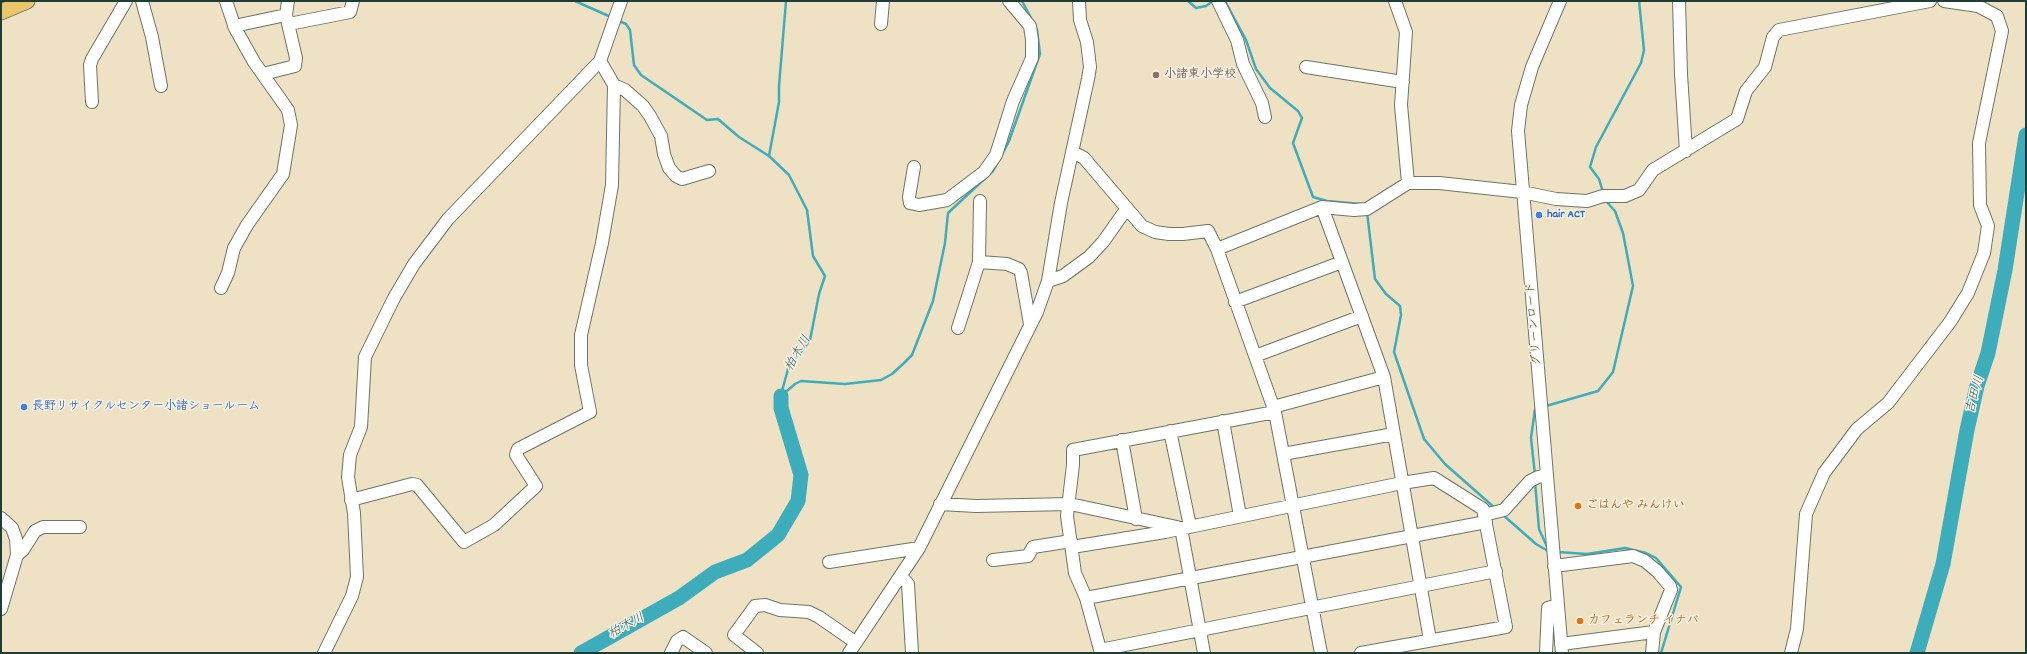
<!DOCTYPE html>
<html>
<head>
<meta charset="utf-8">
<style>
  body { margin:0 }
  #map { position:relative; width:2027px; height:654px; overflow:hidden; background:#efe2c4; font-family:Dekko,sans-serif }
  canvas { display:block }
  .frame { position:absolute; inset:0; border:2px solid #1f3d34; pointer-events:none }
</style>
</head>
<body>
<div id="map">
<canvas width="2027" height="654"></canvas>
<div class="frame"></div>
</div>
<script>
const ctx = document.querySelector('canvas').getContext('2d');
ctx.lineJoin = 'round';
function shape(rows) {
  const path = new Path2D();
  for (const r of rows) {
    path.moveTo(r[0], r[1]);
    for (let i = 2; i < r.length; i += 2) path.lineTo(r[i], r[i + 1]);
  }
  return path;
}
function strokePath(path, color, width, dash) {
  ctx.strokeStyle = color;
  ctx.lineWidth = width;
  ctx.lineCap = dash ? 'butt' : 'round';
  ctx.setLineDash(dash || []);
  ctx.stroke(path);
}
function drawText(font, color, halo, rows, align = 'center') {
  ctx.font = font + ' Dekko,"Klee One",sans-serif';
  ctx.lineWidth = 3;
  ctx.setLineDash([]);
  ctx.textBaseline = 'middle';
  ctx.strokeStyle = halo;
  ctx.fillStyle = color;
  for (const [text, x, y, turn = 0] of rows) {
    ctx.save();
    ctx.translate(x, y);
    ctx.rotate((+turn || 0) * Math.PI / 180);
    ctx.textAlign = isNaN(turn) ? turn : align;
    if (halo) ctx.strokeText(text, 0, 0);
    ctx.fillText(text, 0, 0);
    ctx.restore();
  }
}
strokePath(shape([
  [575,1,611,17],
  [1022,1,1031,18],
  [1188,1,1196,8,1206,6,1213,1],
  [1225,1,1246,40,1256,69,1270,88,1298,111,1302,118,1293,143,1313,197,1327,201,1361,204],
  [617,20,626,24,630,30,634,65,641,75,707,120,718,119,739,137,769,156],
  [1002,155,1009,141,1040,54,1037,30,1035,26],
  [1603,192,1599,179,1590,167,1596,147,1641,63,1644,50,1639,1],
  [1367,212,1375,279,1386,294,1400,306,1401,315,1394,352,1424,439,1445,464,1496,509],
  [781,395,788,369,810,340,819,294,825,276,813,256,807,210,789,175,769,156,779,102,779,86,786,1],
  [781,396,795,384,801,381,845,384,881,380,892,374,904,363,912,355,933,301,945,243,948,213,993,171,998,162],
  [1546,406,1598,391,1613,372,1633,286,1623,233,1615,211,1604,199],
  [1535,475,1531,438,1535,409,1537,408],
  [1535,482,1539,529,1549,551],
  [1503,515,1536,544,1548,551],
  [1558,552,1587,554,1625,548,1646,553,1656,558,1681,587,1661,653]
]), '#3eadbb', 2.5);
strokePath(shape([
  [581,653,679,598,715,572,747,560,778,535,798,501,801,475,781,408,781,396],
  [1917,653,1943,564,1967,430,1977,386,1988,353,2005,270,2026,135]
]), '#3eadbb', 15);
const minor = shape([
  [142,1,152,37,161,86],
  [1218,1,1237,40,1243,64,1262,103,1265,117],
  [1395,1,1406,32,1401,105,1408,183],
  [1560,1,1532,67,1521,105,1518,131,1562,653],
  [1679,1,1681,74,1686,151],
  [289,24,350,12,353,1],
  [881,24,883,1],
  [234,26,286,15],
  [600,61,614,85,625,90,643,106,650,116,661,136,664,154,669,168,676,176,682,179,709,171],
  [1306,67,1403,82],
  [263,74,295,66,296,58,286,15,288,1],
  [92,102,90,65,92,59,126,1],
  [1073,152,1084,158,1142,226,1155,232,1169,234,1183,234,1208,231,1217,249,1275,412,1321,653],
  [914,167,909,197,910,203,919,205,947,200,984,172,996,155,1013,101,1032,58,1032,40,1030,26,1009,1],
  [1322,207,1384,377,1430,640],
  [1217,249,1322,207,1354,210,1367,209,1408,183,1439,183,1522,192,1556,199,1587,201,1603,196,1625,196,1639,190,1653,170,1737,119,1746,91,1765,67,1773,37,1779,30,1930,1],
  [979,262,1007,264,1019,269,1021,273,1030,324],
  [1048,281,1063,276,1089,257,1103,242,1127,208],
  [221,288,228,273,234,248,247,225,283,174,291,125,288,110,254,62,235,28,226,1],
  [1235,302,1342,262],
  [958,328,979,262,980,201],
  [1255,356,1362,316],
  [1273,407,1384,377],
  [1223,421,1240,516],
  [1170,431,1190,526],
  [1122,440,1136,519],
  [1283,454,1394,434],
  [351,500,412,484,417,485,464,542,494,525,536,486,516,455,518,449,590,412,581,365,581,335,602,243,612,185,614,85],
  [940,504,976,506,1070,504,1177,527],
  [1484,515,1504,510,1530,481,1538,477,1547,475],
  [1,518,12,528,16,539,17,555,1,609],
  [1181,528,1204,653],
  [1072,547,1165,532,1402,483,1434,478,1483,509,1506,627,1361,653],
  [17,555,23,550,35,531,43,527,80,527],
  [993,560,1028,556,1033,547,1071,541],
  [829,562,919,548],
  [1554,566,1633,556,1645,561,1657,571,1670,586,1671,590,1654,632,1652,653],
  [901,576,908,584,912,653],
  [1086,598,1486,522],
  [1561,644,1654,632],
  [1100,650,1496,571],
  [324,653,352,596,357,577,354,513,348,477,350,455,361,427,365,357,394,298,414,264,448,219,600,61,621,1],
  [671,653,677,641,683,637,706,653],
  [757,653,734,635,755,606,765,605,780,610,809,612,819,617,855,642],
  [849,653,919,548,1037,312,1048,281,1061,203,1088,79,1090,67,1087,42,1080,20,1079,1],
  [1101,653,1086,598,1075,573,1067,516,1073,465,1073,450,1275,412],
  [1546,653,1548,608,1558,605],
  [1791,653,1797,629,1806,514,1824,473,1857,429,1888,403,1950,322,1968,293,1984,253,1988,226,1980,205,1979,143,2002,31,1997,16,1978,6,1944,1]
]);
const major = shape([
  [1,12,27,1]
]);
strokePath(minor, '#687766', 14);
strokePath(major, '#687766', 17);
strokePath(minor, '#fff', 12);
strokePath(major, '#ecc569', 15);
for (const [x, y, r, color] of [
  [1156,75,4,"#8d6e63"],
  [1539,215,4,"#3f7fe0"],
  [24,407,4,"#3f7fe0"],
  [1578,506,4,"#e8710a"],
  [1580,621,4,"#e8710a"]
]) {
  const dot = new Path2D();
  dot.arc(x, y, r, 0, 2 * Math.PI);
  ctx.fillStyle = color;
  ctx.fill(dot);
  strokePath(dot, '#f7f3e8', 1.5);
}
drawText('bold 12px', '#785e54', '#f7f3e8', [
  ["小諸東小学校",1164,75]
], 'left');
drawText('bold 12px', '#366cbe', '#f7f3e8', [
  ["hair ACT",1547,215],
  ["長野リサイクルセンター小諸ショールーム",32,407]
], 'left');
drawText('12px', '#1f3d34', '#f7f3e8', [
  ["グリーンロード",1535,324,-95]
]);
drawText('bold 12px', '#c56008', '#f7f3e8', [
  ["ごはんや みんけい",1586,506],
  ["カフェランチ イナバ",1588,621]
], 'left');
drawText('italic 13px', '#285f5c', '#f7f3e8', [
  ["柏木川",799,354,-60],
  ["吉田川",1976,395,-75],
  ["柏木川",627,627,-29]
]);
</script>
</body>
</html>
